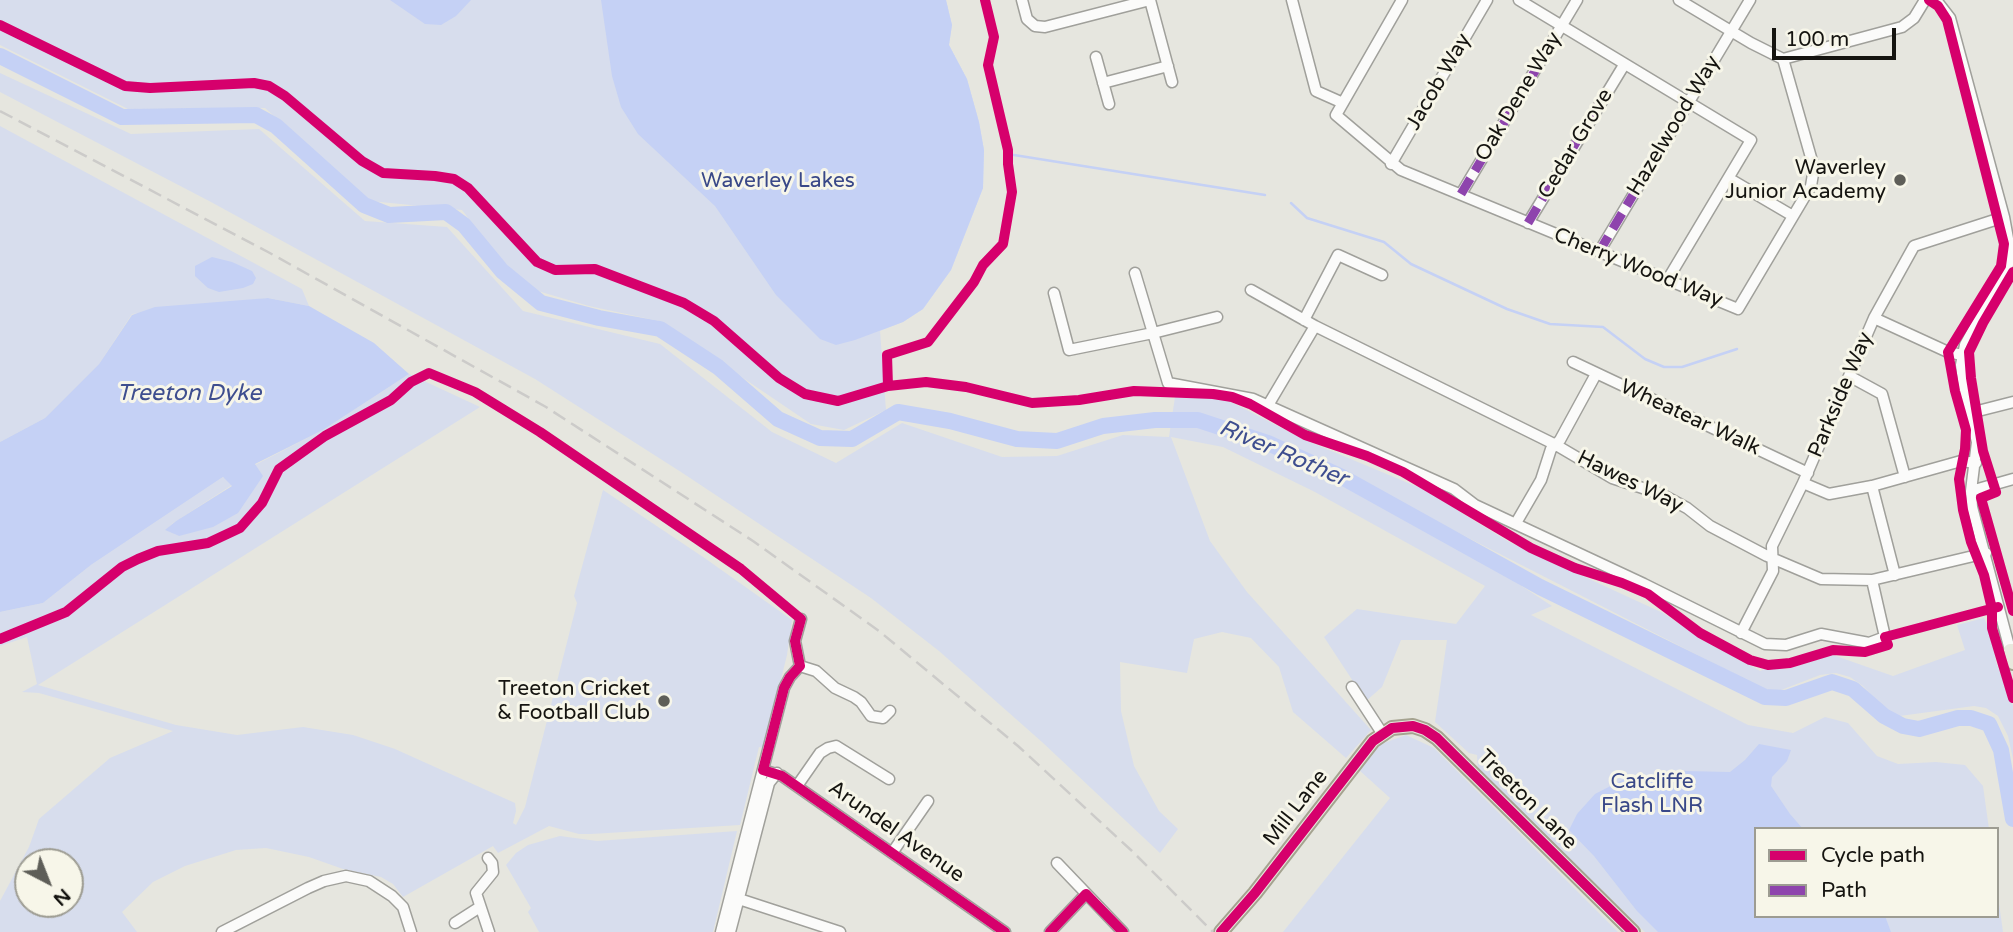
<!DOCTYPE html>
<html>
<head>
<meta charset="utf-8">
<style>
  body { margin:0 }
  #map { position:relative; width:2013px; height:932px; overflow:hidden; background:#e6e6df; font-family:"Varela Round",sans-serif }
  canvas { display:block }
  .legend { position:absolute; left:1754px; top:827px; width:245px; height:91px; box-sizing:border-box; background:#f7f6e9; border:2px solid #9d9c92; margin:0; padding:9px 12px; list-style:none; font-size:21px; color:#151410 }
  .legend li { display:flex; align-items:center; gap:14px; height:35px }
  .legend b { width:35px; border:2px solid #9d9c92 }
  .north { position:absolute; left:14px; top:848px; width:70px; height:70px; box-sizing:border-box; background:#f7f6e9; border:2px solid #9d9c92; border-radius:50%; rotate:138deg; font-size:19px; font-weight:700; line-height:28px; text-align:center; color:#151410 }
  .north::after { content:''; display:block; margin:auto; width:24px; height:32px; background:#5e5e58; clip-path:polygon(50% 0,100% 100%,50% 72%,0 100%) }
  .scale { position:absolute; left:1772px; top:28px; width:124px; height:32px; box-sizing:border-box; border:4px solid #151410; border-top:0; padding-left:9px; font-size:21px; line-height:24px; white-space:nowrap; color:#151410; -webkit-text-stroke:5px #f7f6e9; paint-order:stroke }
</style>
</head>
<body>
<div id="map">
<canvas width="2013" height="932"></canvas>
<ul class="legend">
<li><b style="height:9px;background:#d6006c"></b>Cycle path</li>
<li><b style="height:9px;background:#8e44ad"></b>Path</li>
</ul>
<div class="north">N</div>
<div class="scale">100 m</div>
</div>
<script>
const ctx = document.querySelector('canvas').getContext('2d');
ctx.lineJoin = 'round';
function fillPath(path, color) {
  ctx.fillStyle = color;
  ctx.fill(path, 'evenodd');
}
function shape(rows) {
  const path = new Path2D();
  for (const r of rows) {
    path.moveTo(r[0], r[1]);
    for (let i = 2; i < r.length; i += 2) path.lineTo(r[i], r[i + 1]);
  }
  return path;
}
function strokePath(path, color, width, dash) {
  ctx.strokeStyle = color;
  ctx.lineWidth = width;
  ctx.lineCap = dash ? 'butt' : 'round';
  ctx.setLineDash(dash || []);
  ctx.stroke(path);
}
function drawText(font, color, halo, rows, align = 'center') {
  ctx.font = font + ' "Varela Round",sans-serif';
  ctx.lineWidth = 6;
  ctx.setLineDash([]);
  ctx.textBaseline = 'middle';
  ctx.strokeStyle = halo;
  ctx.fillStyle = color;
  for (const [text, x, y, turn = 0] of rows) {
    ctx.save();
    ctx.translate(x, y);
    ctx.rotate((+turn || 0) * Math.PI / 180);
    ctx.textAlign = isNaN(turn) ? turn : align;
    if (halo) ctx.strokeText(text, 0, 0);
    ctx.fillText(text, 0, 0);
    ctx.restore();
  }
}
fillPath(shape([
  [0,0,946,0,952,25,949,45,967,79,979,122,984,150,983,188,951,270,923,309,903,322,880,331,886,410,844,430,811,424,659,321,589,306,531,289,497,255,462,210,370,201,265,108,128,109,0,45],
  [0,73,131,134,259,129,365,221,447,227,523,311,660,344,772,432,836,463,902,423,1002,457,1057,456,1123,435,1169,437,1175,397,1219,398,1227,400,1305,440,1437,495,1460,512,1509,542,1663,613,1695,634,1760,671,1768,668,1787,669,1833,655,1893,676,1965,650,1957,625,1984,618,1992,635,1996,662,2013,706,2013,759,2008,736,1998,716,1986,708,1974,706,1892,717,1863,686,1850,677,1836,673,1820,675,1781,690,1771,691,1760,687,1451,529,1444,542,1511,579,1552,606,1531,615,1748,725,1793,733,1825,717,1848,723,1877,756,1898,764,1936,762,1965,765,1983,786,1989,829,1756,829,1756,916,1997,916,1997,889,2003,932,1645,932,1478,770,1477,755,1469,753,1435,722,1447,640,1401,640,1382,687,1366,701,1324,637,1357,609,1456,624,1485,586,1315,492,1223,447,1171,437,1210,541,1247,592,1371,730,1346,758,1293,712,1279,667,1251,638,1222,632,1194,639,1187,673,1120,662,1121,711,1134,766,1159,811,1178,829,1160,853,1042,742,939,651,871,598,681,472,535,379,211,202,0,92],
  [0,126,302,289,309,306,268,298,132,314,99,364,45,418,0,442],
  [409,374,480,407,38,685,176,725,237,735,303,727,353,735,395,749,515,803,516,811,513,823,516,825,525,807,577,603,574,596,603,490,706,559,792,620,787,655,764,748,759,747,740,825,591,834,579,834,549,826,498,853,493,846,403,897,393,884,381,877,343,869,309,857,266,848,236,850,185,866,153,882,122,912,137,932,0,932,0,901,29,847,39,819,110,758,173,731,39,693,22,692,37,684,27,637,0,646,0,612,43,603,91,565,223,477,232,485,173,523,166,530,179,536,255,465,323,430],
  [28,862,70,862,70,904,28,904],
  [1406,735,1434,748,1618,932,1283,932,1390,798,1359,770,1381,744],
  [737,831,713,932,539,932,528,912,531,908,506,865,516,853,528,845,560,836,597,841]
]), '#d7dded');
fillPath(shape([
  [390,0,471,0,456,16,441,25,425,24],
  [601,0,946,0,952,25,949,45,967,79,979,122,984,150,983,188,951,270,923,309,903,322,855,340,836,345,820,339,776,295,715,206,638,134,621,107,612,76],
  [212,257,232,262,252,271,256,278,253,284,243,288,219,292,208,288,195,276,195,266],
  [268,298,309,306,374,343,409,374,323,430,255,464,263,476,238,513,213,527,179,536,165,530,176,521,232,486,223,477,91,565,43,603,0,612,0,442,45,418,99,364,132,315,155,307],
  [1759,744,1791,750,1787,761,1772,777,1771,786,1790,814,1803,829,1756,829,1756,916,1885,916,1891,932,1658,932,1637,911,1594,856,1569,830,1577,814,1595,794,1628,777,1684,771,1730,772,1745,760]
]), '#c5d1f5');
strokePath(shape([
  [1014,155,1265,195],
  [1291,203,1307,218,1384,242,1411,264,1507,309,1550,324,1603,327,1645,359,1664,367,1682,367,1737,349]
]), '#c5d1f5', 2.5);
strokePath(shape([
  [0,56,122,117,256,115,276,126,364,205,389,215,446,212,464,225,502,271,541,303,599,318,660,329,718,367,778,419,820,438,852,439,898,412,950,421,1017,439,1057,441,1103,426,1155,420,1198,420,1268,443,1342,477,1540,587,1765,697,1786,698,1832,682,1853,689,1884,716,1903,726,1919,729,1958,718,1971,718,1989,724,2001,750,2013,819]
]), '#c5d1f5', 16);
const minor = shape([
  [1022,0,1027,19,1035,26,1045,27,1150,0,1172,82],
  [1292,0,1316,91,1343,103],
  [1402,0,1336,115,1401,170,1738,309,1811,186,1814,168,1783,59],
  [1519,0,1751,140,1668,279],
  [1679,0,1751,43,1783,59,1902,27,1914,18,1925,0],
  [1936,0,1950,18,2004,217,2009,244,2010,258,2007,268,1965,345,1961,365,1964,389,1977,442,1971,491,1972,507,2010,650],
  [1096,57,1109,104],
  [1103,83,1168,66],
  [1391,164,1487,0],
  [1730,179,1793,216],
  [1461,194,1577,0],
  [1528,223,1624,65],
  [1599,252,1750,0],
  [1135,273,1168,383,1253,399,1454,489,1475,505,1644,584,1765,644,1786,645,1821,634,1869,643,1885,637,1872,580],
  [1251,290,1315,326,1556,445,1612,478,1661,494,1687,508,1710,526,1767,556,1821,579,1872,580,1986,553],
  [1054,293,1069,350,1153,333,1217,317],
  [1874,318,1948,352,1962,355],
  [1304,320,1338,255,1382,275],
  [1573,362,1808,473],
  [1849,376,1882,394,1905,477],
  [1267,407,1315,326],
  [1970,413,2013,402],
  [1803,483,1829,494,1872,486,1961,461,1976,463],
  [1872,486,1895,575],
  [1971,491,2013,479],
  [1516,523,1541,480,1551,449,1560,440,1596,374],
  [1741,633,1773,571,1772,546,1803,483,1874,318,1914,246,2004,217],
  [800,666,816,671,835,688,854,697,861,702,871,716,883,718,890,711],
  [1352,687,1382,733],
  [763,770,782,776,1005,932],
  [797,786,820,753,828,748,836,746,889,779],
  [892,853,928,801],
  [488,858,492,863,493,872,476,893,489,932],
  [1057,863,1123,932],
  [739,899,840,932],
  [455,923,480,907],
  [222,932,308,888,324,881,346,876,369,881,392,896,403,907,411,932],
  [721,932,784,688,790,677,800,666,795,641,801,619],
  [730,932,769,783,777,773],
  [1050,932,1086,894]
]);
const major = shape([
  [2013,650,2010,650,2013,663],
  [1221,932,1255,893,1373,741,1392,728,1413,726,1425,730,1437,738,1633,932]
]);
strokePath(minor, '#a0a09b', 13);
strokePath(major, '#a5a390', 16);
strokePath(minor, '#fbfbfa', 10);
strokePath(major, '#e8e8dd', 12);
strokePath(shape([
  [0,111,268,252,546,407,753,541,879,631,1018,746,1132,851,1213,932]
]), '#cccbc9', 2.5, [14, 7]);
strokePath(shape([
  [1461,194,1544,56],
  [1528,223,1605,94],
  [1599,252,1667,138]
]), '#8e44ad', 9, [18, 9]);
strokePath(shape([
  [1929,0,1938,6,1947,20,2004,244,2001,266,1948,352,1955,391,1966,430,1965,449,1959,479,1963,510,1971,542,1984,575,1992,609,1992,628,2013,698],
  [0,25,125,86,150,88,254,83,269,86,285,96,362,161,383,173,435,176,454,179,468,188,537,262,555,270,595,269,684,303,714,321,779,378,805,394,838,401,888,386,926,382,966,387,1032,403,1079,400,1134,391,1213,394,1232,397,1250,404,1305,435,1367,456,1403,472,1531,548,1575,568,1622,583,1648,594,1700,633,1750,660,1768,665,1790,663,1833,650,1865,652,1888,645,1885,637,1998,607],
  [2013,272,1983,323,1969,352,1971,378,1983,451,1996,492,1981,498,2013,611],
  [888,386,887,355,928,342,974,282,983,265,1003,244,1012,192,1008,164,1008,150,988,65,994,37,985,0],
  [0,639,66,612,122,567,138,559,158,551,208,543,240,528,262,503,279,469,325,436,391,400,411,382,429,373,475,392,540,432,741,569,801,619,795,641,800,666,790,677,784,688,763,770,782,776,1005,932],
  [1050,932,1086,894,1123,932],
  [1221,932,1255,893,1373,741,1392,728,1413,726,1425,730,1437,738,1633,932]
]), '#d6006c', 10);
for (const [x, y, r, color] of [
  [1900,180,7,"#5e5e58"],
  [664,701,7,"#5e5e58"]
]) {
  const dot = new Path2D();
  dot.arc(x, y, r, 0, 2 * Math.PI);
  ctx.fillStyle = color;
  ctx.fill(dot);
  strokePath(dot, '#f7f6e9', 2.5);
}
drawText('21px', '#151410', '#f7f6e9', [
  ["Jacob Way",1439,82,-60],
  ["Oak Dene Way",1519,97,-59],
  ["Hazelwood Way",1674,126,-59],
  ["Cedar Grove",1576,144,-59],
  ["Cherry Wood Way",1638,268,22],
  ["Parkside Way",1841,395,-67],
  ["Wheatear Walk",1690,418,25],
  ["Hawes Way",1630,482,26],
  ["Treeton Lane",1527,800,45],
  ["Mill Lane",1296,808,-52],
  ["Arundel Avenue",896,832,35]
]);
drawText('21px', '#151410', '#f7f6e9', [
  ["Waverley",1886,168],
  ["Junior Academy",1886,192],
  ["Treeton Cricket",650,689],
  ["& Football Club",650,713]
], 'right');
drawText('21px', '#394888', '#f7f6e9', [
  ["Waverley Lakes",778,181],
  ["Catcliffe",1652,782],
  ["Flash LNR",1652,806]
]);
drawText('italic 23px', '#3e4e8f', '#f7f6e9', [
  ["Treeton Dyke",189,394],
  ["River Rother",1283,454,23]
]);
</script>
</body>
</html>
